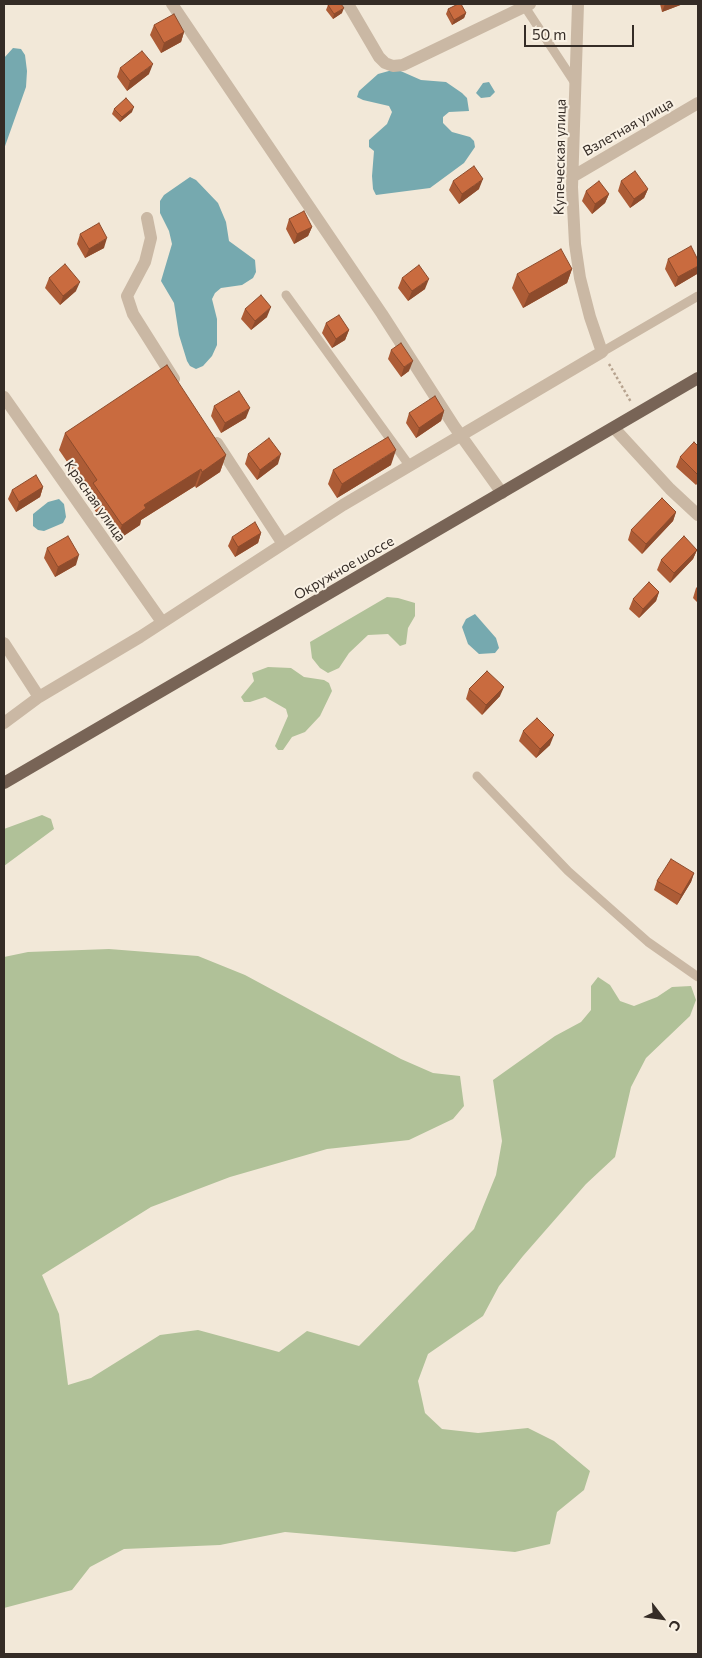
<!DOCTYPE html>
<html>
<head>
<meta charset="utf-8">
<style>
  body { margin:0 }
  #map { position:relative; width:702px; height:1658px; overflow:hidden; background:#f2e8d8; font-family:Commissioner,sans-serif }
  canvas { display:block }
  .frame { position:absolute; inset:0; border:5px solid #352c26; pointer-events:none }
  .north { position:absolute; left:637px; top:1593px; width:50px; height:50px; -webkit-text-stroke:4px #f9f1e4; paint-order:stroke; rotate:120deg; font-size:14px; font-weight:700; line-height:20px; text-align:center; color:#352c26 }
  .north::after { content:''; display:block; margin:auto; width:18px; height:22px; background:#352c26; clip-path:polygon(50% 0,100% 100%,50% 72%,0 100%) }
  .scale { position:absolute; left:524px; top:25px; width:110px; height:22px; box-sizing:border-box; border:2px solid #352c26; border-top:0; padding-left:6px; font-size:15px; line-height:18px; white-space:nowrap; color:#352c26; -webkit-text-stroke:4px #f9f1e4; paint-order:stroke }
</style>
</head>
<body>
<div id="map">
<canvas width="702" height="1658"></canvas>
<div class="frame"></div>
<div class="north">С</div>
<div class="scale">50 m</div>
</div>
<script>
const ctx = document.querySelector('canvas').getContext('2d');
ctx.lineJoin = 'round';
function fillPath(path, color) {
  ctx.fillStyle = color;
  ctx.fill(path, 'evenodd');
}
function shape(rows) {
  const path = new Path2D();
  for (const r of rows) {
    path.moveTo(r[0], r[1]);
    for (let i = 2; i < r.length; i += 2) path.lineTo(r[i], r[i + 1]);
  }
  return path;
}
function strokePath(path, color, width, dash) {
  ctx.strokeStyle = color;
  ctx.lineWidth = width;
  ctx.lineCap = dash ? 'butt' : 'round';
  ctx.setLineDash(dash || []);
  ctx.stroke(path);
}
function drawText(font, color, halo, rows, align = 'center') {
  ctx.font = font + ' Commissioner,sans-serif';
  ctx.lineWidth = 4;
  ctx.setLineDash([]);
  ctx.textBaseline = 'middle';
  ctx.strokeStyle = halo;
  ctx.fillStyle = color;
  for (const [text, x, y, turn = 0] of rows) {
    ctx.save();
    ctx.translate(x, y);
    ctx.rotate((+turn || 0) * Math.PI / 180);
    ctx.textAlign = isNaN(turn) ? turn : align;
    if (halo) ctx.strokeText(text, 0, 0);
    ctx.fillText(text, 0, 0);
    ctx.restore();
  }
}
fillPath(shape([
  [387,597,398,598,415,603,415,616,408,628,406,644,400,646,388,634,368,635,349,653,339,668,328,673,320,668,312,658,310,642],
  [268,667,291,668,304,677,324,680,329,683,332,691,320,716,305,732,292,737,283,750,278,750,275,746,288,716,286,709,265,697,250,702,244,702,241,697,254,681,252,673],
  [42,815,51,819,54,829,4,866,4,829],
  [109,949,198,956,245,975,401,1059,433,1073,460,1076,464,1106,453,1119,409,1140,327,1149,230,1177,151,1207,42,1275,59,1314,68,1385,91,1378,160,1335,198,1330,279,1352,307,1331,359,1346,474,1229,496,1175,502,1141,493,1080,555,1036,581,1022,591,1010,591,986,598,977,610,985,620,1001,634,1006,657,997,672,987,691,986,696,1000,690,1016,646,1058,631,1087,615,1157,586,1184,523,1256,499,1286,483,1316,428,1354,418,1381,425,1413,442,1429,478,1433,528,1428,554,1441,590,1471,584,1490,557,1512,550,1544,515,1552,285,1532,220,1545,124,1549,90,1567,72,1590,4,1608,4,957,28,952]
]), '#b0c198');
fillPath(shape([
  [13,48,21,49,25,55,27,71,26,87,4,149,4,58],
  [396,69,421,80,446,82,462,93,467,98,469,111,449,112,443,117,443,123,452,132,470,137,474,141,475,147,464,163,430,188,376,195,373,189,372,176,374,151,369,147,369,140,387,124,392,112,389,106,363,100,357,97,359,91,378,74],
  [489,82,495,92,490,97,481,98,476,93,483,83],
  [190,177,196,180,218,203,226,222,229,241,255,260,256,272,253,278,242,285,221,288,215,293,212,299,217,319,217,345,212,356,203,366,196,369,190,366,187,361,179,335,174,303,161,281,172,244,169,231,160,213,160,201,164,195],
  [59,499,64,504,66,517,63,523,44,531,38,530,33,526,33,514,48,502],
  [475,614,496,638,499,648,495,653,479,654,468,644,462,627,466,619]
]), '#76a9af');
strokePath(shape([
  [609,364,631,402]
]), '#b6a28e', 2.5, [2.5, 2.5]);
strokePath(shape([
  [523,4,575,83],
  [286,295,409,465],
  [602,352,698,296],
  [477,776,568,871,648,942,698,977]
]), '#cab8a4', 9);
strokePath(shape([
  [172,4,382,314,454,426,502,493],
  [348,4,379,57,385,63,393,66,403,65,530,4],
  [572,177,698,103],
  [147,218,151,238,145,262,127,296,133,314,174,379],
  [4,397,162,622],
  [614,428,670,489,698,515],
  [217,443,283,544],
  [4,643,39,697],
  [4,723,39,697,140,637,343,505,602,352,590,317,580,278,575,244,572,187,578,4]
]), '#cab8a4', 12);
strokePath(shape([
  [4,783,698,378]
]), '#786456', 12);
fillPath(shape([
  [660,4,683,4,662,12],
  [328,5,342,13,333,19,326,10],
  [448,9,466,13,464,18,452,25,446,14],
  [154,25,184,32,181,42,161,53,150,35],
  [120,68,149,74,127,91,117,77],
  [114,109,132,112,120,122,112,114],
  [453,181,479,189,459,204,449,190],
  [621,181,648,189,644,198,630,208,618,191],
  [586,191,609,194,605,203,592,214,582,201],
  [289,219,312,227,308,236,294,244,286,229],
  [80,234,104,248,85,258,77,244],
  [668,259,697,274,675,287,665,269],
  [572,269,567,283,523,308,512,288,517,274],
  [49,278,76,291,60,305,45,288],
  [402,278,425,289,408,301,398,288],
  [245,309,267,317,251,330,241,319],
  [326,323,349,330,345,340,332,348,322,333],
  [391,350,409,371,401,377,388,359],
  [214,406,246,418,221,433,211,416],
  [444,411,441,421,416,438,406,423,409,413],
  [65,433,226,455,220,472,196,488,195,486,141,520,140,525,116,541,87,499,89,494,59,450],
  [698,446,698,483,696,485,676,467,680,457],
  [248,454,278,464,257,480,245,464],
  [391,465,337,498,328,484,333,470],
  [43,487,40,497,16,512,8,499,12,490],
  [676,512,673,521,642,554,628,540,631,530],
  [261,533,258,543,235,557,228,546,232,537],
  [47,548,76,565,55,577,44,558],
  [697,550,693,559,670,583,657,570,661,560],
  [698,586,698,603,693,598,696,588],
  [659,592,656,601,639,618,629,609,633,599],
  [469,689,500,696,482,715,466,699],
  [523,731,550,745,536,758,519,741],
  [694,873,691,882,677,905,654,890,657,881]
]), '#ad5c36');
fillPath(shape([
  [665,4,683,4,662,12],
  [344,8,342,13,333,19,334,14],
  [466,13,464,18,452,25,454,20],
  [184,32,181,42,161,53,164,43],
  [153,64,149,74,127,91,130,81],
  [134,107,132,112,120,122,122,117],
  [483,179,479,189,459,204,462,194],
  [648,189,644,198,630,208,634,199],
  [609,194,605,203,592,214,595,204],
  [312,227,308,236,294,244,297,234],
  [107,238,104,248,85,258,89,249],
  [698,266,698,272,697,274,675,287,678,277],
  [572,269,567,283,523,308,529,294],
  [429,279,425,289,408,301,412,291],
  [80,282,76,291,60,305,63,296],
  [271,307,267,317,251,330,255,321],
  [349,330,345,340,332,348,336,339],
  [413,361,409,371,401,377,404,367],
  [250,408,246,418,221,433,225,423],
  [444,411,441,421,416,438,419,428],
  [396,450,391,465,337,498,342,484],
  [281,454,278,464,257,480,260,470],
  [226,455,220,472,196,488,202,472],
  [201,469,195,486,141,520,140,525,116,541,122,525,144,505],
  [43,487,40,497,16,512,19,502],
  [676,512,673,521,642,554,646,544],
  [261,533,258,543,235,557,238,547],
  [697,550,693,559,670,583,674,573],
  [79,555,76,565,55,577,58,567],
  [659,592,656,601,639,618,643,609],
  [504,687,500,696,482,715,486,705],
  [554,735,550,745,536,758,540,749],
  [694,873,691,882,677,905,681,895]
]), '#8d4b2c');
const building = shape([
  [330,4,341,4,344,8,334,14,328,5,330,4],
  [458,4,461,4,466,13,454,20,448,9,458,4],
  [174,14,184,32,164,43,154,25,174,14],
  [142,51,153,64,130,81,120,68,142,51],
  [126,98,134,107,122,117,114,109,126,98],
  [474,166,483,179,462,194,453,181,474,166],
  [635,171,648,189,634,199,621,181,635,171],
  [599,181,609,194,595,204,586,191,599,181],
  [304,211,312,227,297,234,289,219,304,211],
  [99,223,107,238,89,249,80,234,99,223],
  [691,246,698,260,698,266,678,277,668,259,691,246],
  [561,249,572,269,529,294,517,274,561,249],
  [65,264,80,282,63,296,49,278,65,264],
  [419,265,429,279,412,291,402,278,419,265],
  [261,295,271,307,255,321,245,309,261,295],
  [339,315,349,330,336,339,326,323,339,315],
  [401,343,413,361,404,367,391,350,401,343],
  [167,365,226,455,202,472,201,469,144,505,146,508,122,525,93,483,97,480,65,433,167,365],
  [239,391,250,408,225,423,214,406,239,391],
  [435,396,444,411,419,428,409,413,435,396],
  [388,437,396,450,342,484,333,470,388,437],
  [269,438,281,454,260,470,248,454,269,438],
  [694,442,698,446,698,475,680,457,694,442],
  [36,475,43,487,19,502,12,490,36,475],
  [662,498,676,512,646,544,631,530,662,498],
  [255,522,261,533,238,547,232,537,255,522],
  [68,536,79,555,58,567,47,548,68,536],
  [684,536,697,550,674,573,661,560,684,536],
  [649,582,659,592,643,609,633,599,649,582],
  [487,671,504,687,486,705,469,689,487,671],
  [537,718,554,735,540,749,523,731,537,718],
  [671,859,694,873,681,895,657,881,671,859]
]);
fillPath(building, '#c96b3f');
strokePath(building, '#8d4b2c', 1);
drawText('14px', '#352c26', '#f9f1e4', [
  ["Взлетная улица",628,127,-30],
  ["Купеческая улица",560,157,-89],
  ["Красная улица",95,501,55],
  ["Окружное шоссе",344,568,-30]
]);
</script>
</body>
</html>
